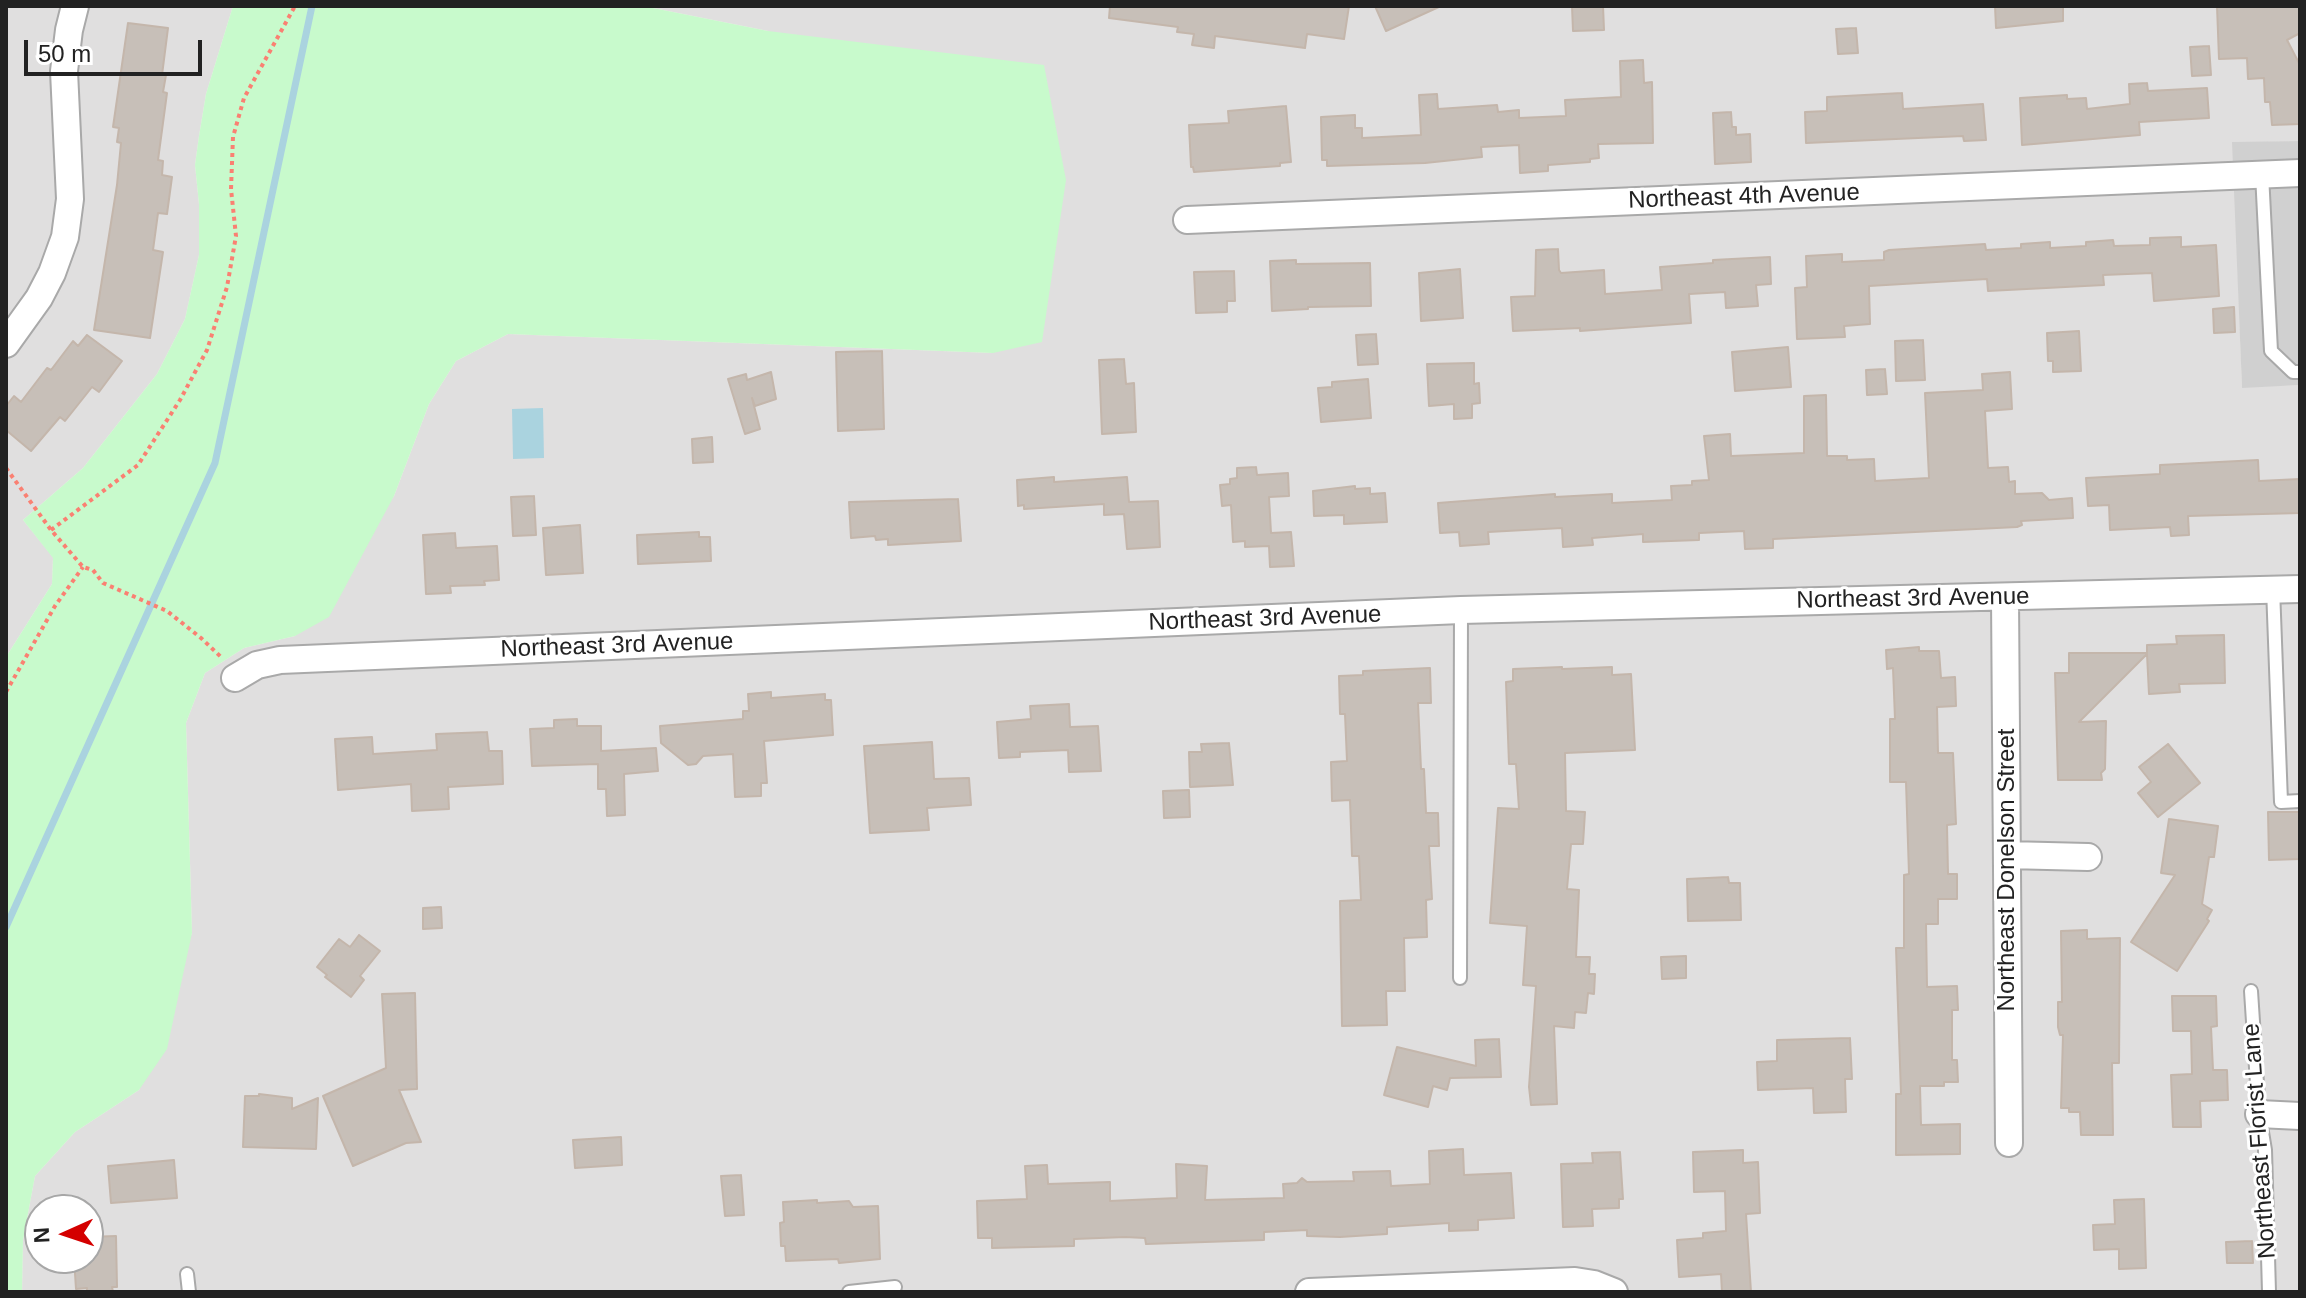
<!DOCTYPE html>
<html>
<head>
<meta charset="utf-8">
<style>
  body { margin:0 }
  #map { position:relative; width:2306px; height:1298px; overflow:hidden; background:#f2efe9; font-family:Helvetica,sans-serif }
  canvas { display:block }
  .frame { position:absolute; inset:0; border:8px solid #222; pointer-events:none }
  .north { position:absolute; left:24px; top:1194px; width:80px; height:80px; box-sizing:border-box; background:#fff; border:2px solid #a7a7a7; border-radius:50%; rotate:267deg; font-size:22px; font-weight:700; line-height:32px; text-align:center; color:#222 }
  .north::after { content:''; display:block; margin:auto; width:28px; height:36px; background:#d40000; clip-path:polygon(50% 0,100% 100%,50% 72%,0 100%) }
  .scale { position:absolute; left:24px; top:40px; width:178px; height:36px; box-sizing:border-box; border:4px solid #222; border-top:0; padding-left:10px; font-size:24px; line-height:28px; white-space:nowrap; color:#222; -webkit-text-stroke:6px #fff; paint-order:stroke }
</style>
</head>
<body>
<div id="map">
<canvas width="2306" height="1298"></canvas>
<div class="frame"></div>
<div class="north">N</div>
<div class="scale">50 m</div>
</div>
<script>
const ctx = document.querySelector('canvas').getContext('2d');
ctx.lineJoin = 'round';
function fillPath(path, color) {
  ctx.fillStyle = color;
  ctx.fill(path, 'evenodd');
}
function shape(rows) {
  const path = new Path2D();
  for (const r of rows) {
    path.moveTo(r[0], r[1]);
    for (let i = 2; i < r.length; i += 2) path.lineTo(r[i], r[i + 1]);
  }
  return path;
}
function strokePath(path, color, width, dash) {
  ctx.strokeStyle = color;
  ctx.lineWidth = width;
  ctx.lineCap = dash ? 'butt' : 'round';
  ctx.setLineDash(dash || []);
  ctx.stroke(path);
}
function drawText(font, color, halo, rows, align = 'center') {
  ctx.font = font + ' Helvetica,sans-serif';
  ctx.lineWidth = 6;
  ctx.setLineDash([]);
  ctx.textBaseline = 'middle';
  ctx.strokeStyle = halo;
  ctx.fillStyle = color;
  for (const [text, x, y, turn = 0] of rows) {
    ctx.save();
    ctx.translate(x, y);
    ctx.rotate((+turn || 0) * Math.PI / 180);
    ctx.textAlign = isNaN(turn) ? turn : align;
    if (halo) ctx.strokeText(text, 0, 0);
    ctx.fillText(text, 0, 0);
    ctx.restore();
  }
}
fillPath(shape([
  [6,6,233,6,206,94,199,136,195,165,199,204,199,255,185,319,157,374,83,468,23,520,53,557,52,584,6,657],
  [643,6,2300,6,2300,141,2233,143,2242,387,2300,385,2300,1292,22,1292,23,1240,35,1176,75,1132,139,1090,192,933,186,723,205,673,244,648,295,636,394,496,429,404,456,361,508,334,993,353,768,31],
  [40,1210,88,1210,88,1258,40,1258]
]), '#e0dfdf');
fillPath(shape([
  [2300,141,2300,385,2242,388,2232,142]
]), '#d0d0d0');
fillPath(shape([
  [233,6,643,6,768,31,1044,65,1066,180,1042,342,993,353,508,334,456,361,429,404,394,496,329,617,295,636,244,648,205,673,186,723,192,933,167,1049,139,1090,75,1132,35,1176,23,1240,22,1292,6,1292,6,657,52,584,53,558,23,520,83,468,157,374,185,319,199,255,199,204,195,165,199,136,206,94]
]), '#c8facc');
fillPath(shape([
  [543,408,544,458,513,459,512,409]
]), '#aad3df');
strokePath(shape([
  [6,927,215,463,312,6]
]), '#aad3df', 7);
const building = shape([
  [1110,6,1349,6,1344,39,1307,34,1305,48,1215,36,1214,48,1192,45,1194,34,1177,32,1178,27,1109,18,1110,6],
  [1375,6,1441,6,1386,31,1375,6],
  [1572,6,1603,6,1604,30,1573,31,1572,6],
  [1995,6,2063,6,2063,21,1996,28,1995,6],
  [2217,6,2300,6,2300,33,2287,40,2300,65,2300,124,2272,125,2270,102,2265,102,2264,78,2248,79,2247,58,2219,59,2217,6],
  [128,23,168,28,162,75,166,75,163,92,167,93,158,160,163,161,162,175,172,177,167,214,158,213,153,250,163,252,150,338,94,330,117,185,121,143,117,142,119,128,113,127,128,23],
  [1856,28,1858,53,1838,54,1836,29,1856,28],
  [2209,46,2211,75,2192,76,2190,47,2209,46],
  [1643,60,1644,83,1652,82,1653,143,1598,144,1599,158,1590,159,1590,162,1548,165,1548,171,1520,173,1519,145,1481,147,1482,157,1425,163,1327,166,1327,160,1322,160,1321,117,1355,115,1355,128,1362,128,1362,138,1421,135,1419,95,1437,94,1438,109,1497,105,1498,112,1519,110,1519,118,1566,116,1565,100,1621,97,1620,61,1643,60],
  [2147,83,2148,91,2207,88,2209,118,2139,122,2140,135,2022,145,2020,98,2067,95,2067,99,2086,98,2087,109,2130,104,2129,84,2147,83],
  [1902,93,1903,109,1983,104,1986,140,1964,141,1963,136,1806,143,1805,112,1827,111,1827,97,1902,93],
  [1286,106,1291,162,1280,163,1280,166,1194,172,1193,167,1191,167,1189,125,1229,123,1228,111,1286,106],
  [1731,112,1732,127,1736,127,1736,135,1750,134,1751,162,1715,164,1713,113,1731,112],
  [2181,237,2181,247,2216,245,2219,296,2154,301,2152,273,2103,275,2104,285,1988,291,1987,279,1869,286,1870,324,1844,326,1845,337,1797,339,1795,288,1807,287,1806,256,1842,254,1842,262,1884,260,1884,252,1889,250,1985,244,1986,250,2021,248,2021,244,2050,242,2050,248,2086,246,2086,242,2113,240,2114,246,2150,245,2150,238,2181,237],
  [1558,249,1559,270,1561,273,1604,270,1605,294,1662,290,1660,267,1700,264,1713,263,1713,260,1770,257,1771,284,1756,285,1758,306,1726,308,1725,292,1689,294,1691,323,1580,331,1580,328,1513,331,1511,297,1535,296,1536,250,1558,249],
  [1296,260,1296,264,1370,263,1371,306,1308,307,1308,309,1272,311,1270,261,1296,260],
  [1460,269,1463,318,1421,321,1419,273,1460,269],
  [1234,271,1235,301,1227,301,1227,312,1196,313,1194,272,1234,271],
  [2234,307,2235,332,2214,333,2213,309,2234,307],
  [2079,331,2081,371,2053,372,2053,361,2048,361,2047,333,2079,331],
  [1376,334,1378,364,1358,365,1356,335,1376,334],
  [87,335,122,361,99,392,92,387,65,421,60,417,31,451,6,430,6,406,14,396,21,402,47,368,51,370,73,341,78,346,87,335],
  [1923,340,1925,380,1896,381,1895,341,1923,340],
  [1788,347,1791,387,1735,391,1732,352,1788,347],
  [882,351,884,429,838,431,836,352,882,351],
  [1124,359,1126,384,1134,383,1136,432,1102,434,1099,360,1124,359],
  [1474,363,1474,384,1479,383,1480,403,1472,404,1472,418,1454,419,1454,404,1429,406,1427,364,1474,363],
  [1885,369,1887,394,1867,395,1866,370,1885,369],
  [771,372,776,399,755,406,752,398,760,429,745,434,728,379,746,374,747,380,771,372],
  [2010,372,2012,409,1985,411,1988,468,2008,467,2009,482,2015,481,2015,494,2042,493,2049,500,2072,498,2073,518,2021,521,2022,525,2017,527,1773,539,1773,548,1745,549,1744,531,1699,533,1699,540,1643,542,1643,534,1592,538,1593,545,1563,547,1562,528,1488,532,1489,544,1460,546,1459,532,1440,533,1438,503,1555,494,1555,497,1612,494,1612,503,1672,500,1671,486,1692,485,1692,481,1709,480,1704,436,1730,434,1731,456,1804,453,1804,396,1826,395,1827,456,1847,456,1847,460,1874,459,1875,481,1929,478,1925,393,1983,390,1982,374,2010,372],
  [1368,379,1371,418,1321,422,1318,388,1332,387,1332,382,1368,379],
  [712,437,713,462,693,463,692,439,712,437],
  [2258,460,2259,481,2300,479,2300,513,2188,516,2189,535,2171,536,2170,527,2110,530,2109,505,2088,506,2086,478,2160,474,2160,465,2258,460],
  [1256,467,1257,475,1288,473,1289,496,1269,497,1271,533,1291,532,1294,566,1270,567,1269,546,1245,547,1245,541,1233,542,1231,505,1222,506,1220,485,1230,484,1230,479,1237,478,1237,468,1256,467],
  [1054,477,1054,482,1127,477,1129,502,1158,501,1160,547,1127,549,1124,514,1104,515,1104,504,1024,509,1024,505,1018,506,1017,480,1054,477],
  [1355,486,1355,489,1370,488,1370,494,1385,493,1387,522,1344,524,1344,515,1314,516,1313,491,1355,486],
  [534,496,536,535,513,536,511,497,534,496],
  [958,499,961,541,888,545,888,539,876,540,875,536,851,538,849,502,958,499],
  [580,525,583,573,546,575,543,528,580,525],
  [699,532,699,537,710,537,711,561,638,564,637,535,699,532],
  [455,533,456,548,497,546,499,580,484,581,485,585,450,586,451,593,426,594,423,535,455,533],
  [2224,635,2225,683,2179,684,2180,692,2149,694,2147,654,2079,722,2106,721,2105,769,2101,773,2102,780,2058,780,2055,673,2069,673,2069,653,2147,653,2147,645,2177,644,2176,636,2224,635],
  [1919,647,1919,651,1939,651,1941,678,1955,677,1956,706,1937,707,1938,753,1953,753,1956,824,1947,825,1948,874,1957,874,1957,899,1938,899,1938,924,1926,924,1927,987,1957,986,1958,1010,1952,1010,1952,1060,1957,1060,1958,1082,1944,1082,1944,1086,1920,1086,1921,1125,1960,1124,1960,1154,1896,1155,1896,1094,1901,1094,1896,948,1904,948,1904,875,1909,874,1906,782,1890,782,1890,719,1895,719,1893,668,1887,669,1886,650,1919,647],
  [1562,667,1562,669,1612,667,1612,675,1631,674,1635,750,1565,753,1566,811,1585,812,1583,844,1571,844,1567,889,1579,890,1576,957,1590,957,1589,974,1595,974,1594,994,1588,993,1586,1013,1575,1012,1574,1028,1554,1026,1557,1104,1531,1105,1529,1087,1536,986,1523,985,1527,926,1490,923,1498,808,1519,809,1516,764,1509,764,1506,682,1513,681,1513,669,1562,667],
  [1430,668,1431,703,1418,703,1421,769,1424,769,1426,813,1438,813,1439,846,1429,846,1432,899,1426,900,1427,937,1404,938,1405,991,1386,991,1387,1025,1342,1026,1340,901,1361,900,1359,856,1352,856,1350,800,1332,801,1331,762,1347,761,1345,714,1340,714,1339,676,1363,675,1363,671,1430,668],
  [771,692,771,698,825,694,825,700,831,700,833,735,764,741,767,783,761,783,761,796,735,797,733,754,703,756,696,764,688,765,661,743,660,726,743,719,743,711,749,711,748,694,771,692],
  [1069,704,1070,727,1098,726,1101,771,1069,772,1068,750,1020,752,1020,757,999,758,997,722,1031,719,1030,706,1069,704],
  [577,719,577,726,601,726,601,751,656,748,658,771,624,774,625,815,607,816,606,789,598,789,598,764,532,766,530,729,554,728,554,720,577,719],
  [487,732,489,751,502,751,503,784,448,787,449,809,412,811,411,784,338,790,335,739,372,737,373,754,437,750,436,734,487,732],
  [932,742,934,779,969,778,971,805,927,808,929,830,870,833,864,746,932,742],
  [1229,743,1233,785,1190,787,1189,752,1202,752,1201,744,1229,743],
  [2168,744,2200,783,2158,817,2138,793,2151,782,2139,767,2168,744],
  [1189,790,1190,817,1164,818,1163,791,1189,790],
  [2268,812,2300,812,2300,859,2269,860,2268,812],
  [2169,819,2218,826,2214,857,2209,857,2202,904,2212,910,2207,919,2209,921,2177,971,2131,942,2175,875,2161,873,2169,819],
  [1728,877,1729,883,1740,883,1741,920,1688,921,1687,879,1728,877],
  [441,907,442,928,423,929,423,908,441,907],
  [2087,930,2087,939,2120,938,2119,1063,2112,1063,2113,1135,2081,1135,2080,1112,2069,1112,2069,1108,2061,1108,2063,1035,2060,1035,2058,1027,2058,1002,2062,1002,2061,931,2087,930],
  [359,935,380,951,360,976,364,980,351,997,325,977,327,975,317,967,339,939,350,947,359,935],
  [1686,956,1686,978,1662,979,1661,957,1686,956],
  [415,993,417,1089,399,1090,421,1142,406,1143,353,1166,323,1096,386,1068,382,994,415,993],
  [2172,996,2216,996,2217,1026,2211,1027,2213,1070,2227,1070,2228,1100,2200,1101,2201,1127,2173,1127,2171,1075,2192,1074,2191,1031,2173,1031,2172,996],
  [1850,1038,1852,1079,1845,1079,1846,1112,1814,1113,1813,1088,1758,1090,1757,1062,1777,1061,1777,1040,1850,1038],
  [1499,1039,1501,1077,1450,1078,1447,1090,1433,1086,1428,1107,1384,1095,1397,1047,1476,1066,1475,1040,1499,1039],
  [259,1094,292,1098,292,1109,318,1098,316,1149,243,1147,245,1096,259,1096,259,1094],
  [621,1137,622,1165,575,1168,573,1140,621,1137],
  [1463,1149,1464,1175,1511,1173,1514,1218,1478,1220,1478,1230,1449,1231,1449,1223,1387,1227,1387,1234,1340,1237,1307,1236,1307,1230,1264,1232,1264,1240,1146,1244,1145,1238,1125,1237,1074,1239,1074,1246,992,1248,992,1238,978,1238,977,1201,1027,1199,1025,1166,1047,1165,1048,1184,1110,1182,1110,1201,1177,1198,1176,1164,1207,1166,1205,1200,1284,1198,1283,1184,1297,1183,1302,1178,1307,1182,1354,1181,1353,1172,1390,1171,1391,1186,1430,1184,1429,1151,1463,1149],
  [1743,1150,1743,1163,1758,1162,1760,1213,1746,1214,1751,1292,1722,1292,1721,1274,1679,1277,1677,1240,1703,1238,1703,1233,1726,1231,1725,1191,1694,1192,1693,1152,1743,1150],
  [1620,1152,1623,1199,1619,1199,1619,1208,1592,1209,1593,1226,1563,1227,1561,1164,1593,1163,1592,1153,1620,1152],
  [174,1160,177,1198,111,1203,108,1166,174,1160],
  [741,1175,744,1215,725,1216,721,1176,741,1175],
  [2144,1199,2146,1268,2119,1269,2119,1249,2094,1250,2093,1225,2115,1224,2114,1200,2144,1199],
  [817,1200,817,1203,849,1201,853,1207,878,1206,880,1259,839,1263,838,1259,786,1261,785,1246,781,1246,780,1223,784,1222,783,1202,817,1200],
  [116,1236,117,1287,112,1287,113,1292,87,1292,87,1288,76,1289,74,1258,88,1258,88,1237,116,1236],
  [2252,1241,2253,1263,2227,1263,2226,1242,2252,1241]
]);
fillPath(building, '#c7bfb8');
strokePath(building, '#c4b6ab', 2);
const service = shape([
  [2262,174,2271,351,2293,372,2300,372],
  [2273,588,2281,802,2300,801],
  [1460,978,1461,610],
  [2251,991,2259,1114,2265,1150,2269,1292],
  [187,1274,189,1292],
  [849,1292,895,1287]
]);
const minor = shape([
  [1187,220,2300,173],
  [6,344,39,298,52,273,65,237,70,199,64,71,69,30,75,6],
  [2005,597,2009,1143],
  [235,678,257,665,280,660,1461,610,2300,589],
  [2007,855,2088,857],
  [2259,1114,2300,1116],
  [1309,1292,1575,1281,1594,1284,1614,1292]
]);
strokePath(service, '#a9a9a9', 16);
strokePath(minor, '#a9a9a9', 30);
strokePath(shape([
  [6,468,51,530,83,567,93,570,103,583,167,611,201,638,221,657],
  [51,530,138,465,180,400,207,350,227,287,236,236,231,189,233,137,244,98,295,6],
  [6,692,55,606,83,567]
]), '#fa8072', 4, [4, 4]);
strokePath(service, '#fff', 12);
strokePath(minor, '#fff', 26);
drawText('24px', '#222', '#fff', [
  ["Northeast 4th Avenue",1744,197,-2],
  ["Northeast 3rd Avenue",1913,599,-1],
  ["Northeast 3rd Avenue",1265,619,-2],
  ["Northeast 3rd Avenue",617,646,-2],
  ["Northeast Donelson Street",2007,870,-90],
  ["Northeast Florist Lane",2260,1141,-94]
]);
</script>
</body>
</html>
